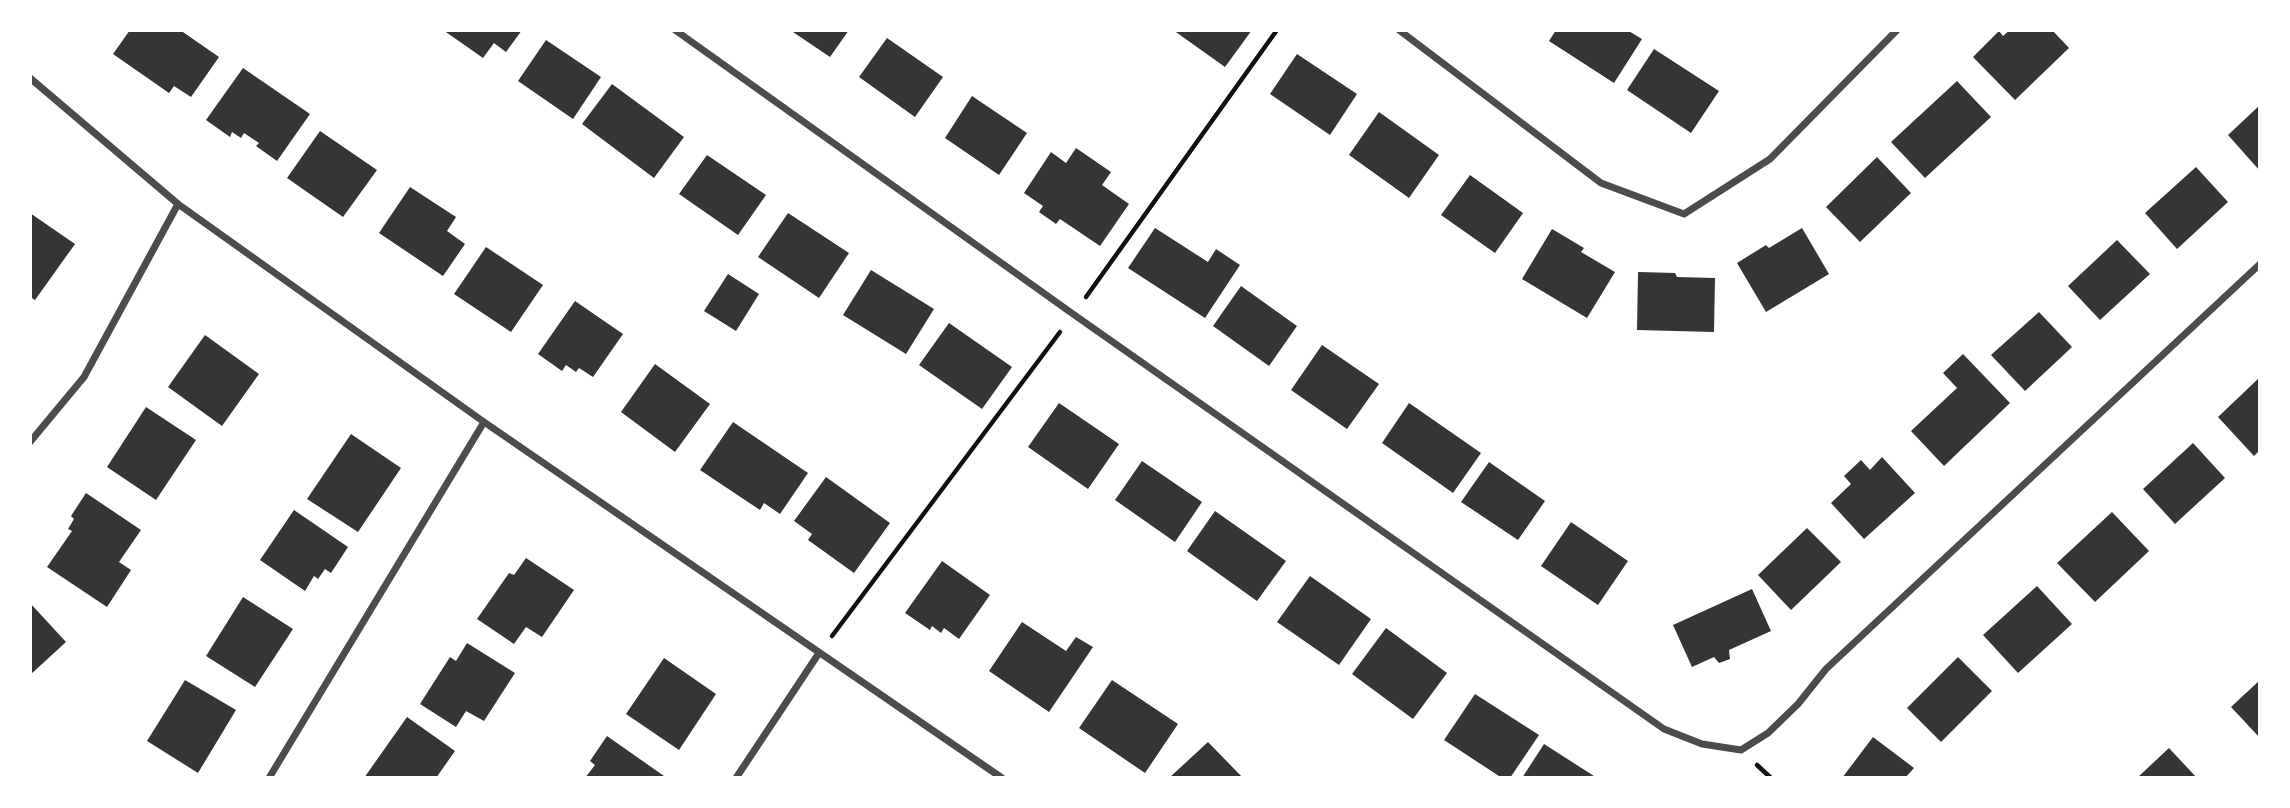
<!DOCTYPE html>
<html>
<head>
<meta charset="utf-8">
<style>
  body { margin:0 }
  #map { position:relative; width:2290px; height:808px; overflow:hidden; background:#fff; font-family:"Public Sans",sans-serif }
  canvas { display:block }
  .frame { position:absolute; inset:0; border:32px solid #fff; pointer-events:none }
</style>
</head>
<body>
<div id="map">
<canvas width="2290" height="808"></canvas>
<div class="frame"></div>
</div>
<script>
const ctx = document.querySelector('canvas').getContext('2d');
ctx.lineJoin = 'round';
function fillPath(path, color) {
  ctx.fillStyle = color;
  ctx.fill(path, 'evenodd');
}
function shape(rows) {
  const path = new Path2D();
  for (const r of rows) {
    path.moveTo(r[0], r[1]);
    for (let i = 2; i < r.length; i += 2) path.lineTo(r[i], r[i + 1]);
  }
  return path;
}
function strokePath(path, color, width, dash) {
  ctx.strokeStyle = color;
  ctx.lineWidth = width;
  ctx.lineCap = dash ? 'butt' : 'round';
  ctx.setLineDash(dash || []);
  ctx.stroke(path);
}
fillPath(shape([
  [130,30,180,30,219,57,191,97,174,86,169,93,113,54],
  [443,30,522,30,506,52,494,43,483,58],
  [790,30,849,30,830,57],
  [1173,30,1252,30,1225,67],
  [1556,30,1627,30,1642,39,1614,83,1549,41],
  [2010,30,2052,30,2069,48,2015,100,1973,57,1999,31,2003,36],
  [887,38,943,77,915,117,859,77],
  [546,40,601,77,573,119,518,81],
  [1654,49,1719,91,1691,133,1627,90],
  [1297,54,1357,94,1330,135,1270,94],
  [243,68,310,114,277,161,256,146,259,143,244,133,241,138,232,132,230,137,206,120],
  [1957,81,1991,117,1925,178,1891,142],
  [612,84,684,137,654,178,582,124],
  [972,96,1027,133,999,175,945,138],
  [2260,105,2260,171,2228,135],
  [1379,112,1439,155,1409,198,1349,155],
  [320,131,377,170,343,217,287,178],
  [1076,148,1111,172,1102,185,1129,204,1100,246,1060,219,1056,224,1039,212,1043,206,1024,193,1051,152,1066,163],
  [707,155,766,195,738,235,679,194],
  [1877,157,1911,193,1860,242,1826,207],
  [2196,167,2228,202,2177,249,2145,213],
  [1470,175,1523,213,1495,253,1441,215],
  [410,187,456,217,447,231,465,244,443,276,379,233],
  [30,213,75,244,35,300,30,297],
  [788,213,849,253,819,298,758,257],
  [1155,228,1208,262,1216,249,1240,265,1205,318,1128,268],
  [1802,228,1829,274,1766,312,1737,263,1766,245,1769,248],
  [1552,229,1584,248,1581,252,1615,272,1587,318,1522,279],
  [2117,240,2150,274,2100,320,2068,286],
  [486,247,543,285,511,332,454,294],
  [871,270,934,309,906,354,843,315],
  [1638,272,1675,273,1677,277,1715,278,1714,332,1637,330],
  [728,274,759,294,736,331,704,311],
  [1241,286,1297,326,1269,366,1213,326],
  [575,301,623,334,593,377,579,368,576,372,566,365,562,371,538,354],
  [2039,312,2072,347,2025,391,1991,355],
  [949,323,1012,367,982,409,919,365],
  [205,335,259,374,222,426,168,387],
  [1322,345,1379,384,1347,429,1291,390],
  [1963,354,2010,403,1944,466,1911,431,1957,388,1943,373],
  [655,364,710,404,675,452,621,412],
  [2260,377,2260,450,2254,456,2218,417],
  [1059,403,1119,444,1088,489,1028,447],
  [1409,403,1481,453,1453,493,1382,443],
  [146,407,196,440,156,500,107,467],
  [733,422,808,473,780,514,764,503,760,510,700,470],
  [351,434,401,468,358,532,307,499],
  [2193,443,2225,478,2175,524,2143,489],
  [1882,457,1915,493,1864,539,1831,503,1851,484,1844,476,1861,460,1870,470],
  [1142,461,1202,502,1175,542,1115,500],
  [1489,462,1545,501,1518,540,1461,502],
  [826,477,890,523,854,573,808,540,812,534,794,521],
  [86,493,141,530,119,562,131,570,107,607,47,567,72,531,68,529,74,519,71,516],
  [294,510,348,547,331,573,325,569,318,579,314,576,305,591,260,560],
  [1215,511,1286,561,1257,601,1187,551],
  [2112,512,2149,551,2095,602,2057,563],
  [1571,522,1628,561,1598,605,1541,566],
  [1807,528,1841,562,1791,610,1758,575],
  [526,558,574,590,542,637,526,627,514,644,477,619,509,573,514,575],
  [942,561,990,595,959,639,944,628,941,633,932,626,930,630,905,613],
  [1310,576,1371,619,1339,665,1277,622],
  [2037,586,2072,624,2018,673,1983,635],
  [1752,589,1771,631,1729,650,1730,659,1719,663,1714,657,1692,667,1673,625],
  [243,597,293,629,255,687,206,656],
  [30,603,66,642,30,675],
  [1022,622,1066,651,1076,637,1093,647,1049,712,989,671],
  [1386,628,1447,673,1413,719,1352,674],
  [467,643,515,673,484,721,466,711,456,727,420,704,450,657,456,661],
  [1958,657,1992,691,1941,742,1907,708],
  [664,658,716,694,679,750,626,714],
  [185,680,236,710,198,773,147,741],
  [1112,680,1178,724,1145,773,1079,728],
  [2260,680,2260,738,2231,707],
  [1475,694,1539,735,1510,778,1502,778,1444,740],
  [407,717,455,751,436,778,364,778],
  [607,736,664,776,662,778,585,778,595,765,590,761],
  [1873,737,1914,768,1905,778,1842,778],
  [1208,742,1243,778,1169,778],
  [1544,744,1594,776,1593,778,1522,778],
  [2169,748,2197,778,2137,778]
]), '#353535');
strokePath(shape([
  [1086,297,1277,30],
  [832,636,1060,332],
  [1757,765,1771,778]
]), '#111', 4.5);
strokePath(shape([
  [675,30,1073,314,1664,729,1702,744,1741,750,1768,733,1798,704,1826,669,2260,264],
  [1399,30,1601,183,1684,214,1770,159,1897,30],
  [30,78,178,204,484,422,1002,778],
  [30,442,84,377,178,204],
  [269,778,484,422],
  [736,778,819,653]
]), '#4c4c4c', 7);
</script>
</body>
</html>
